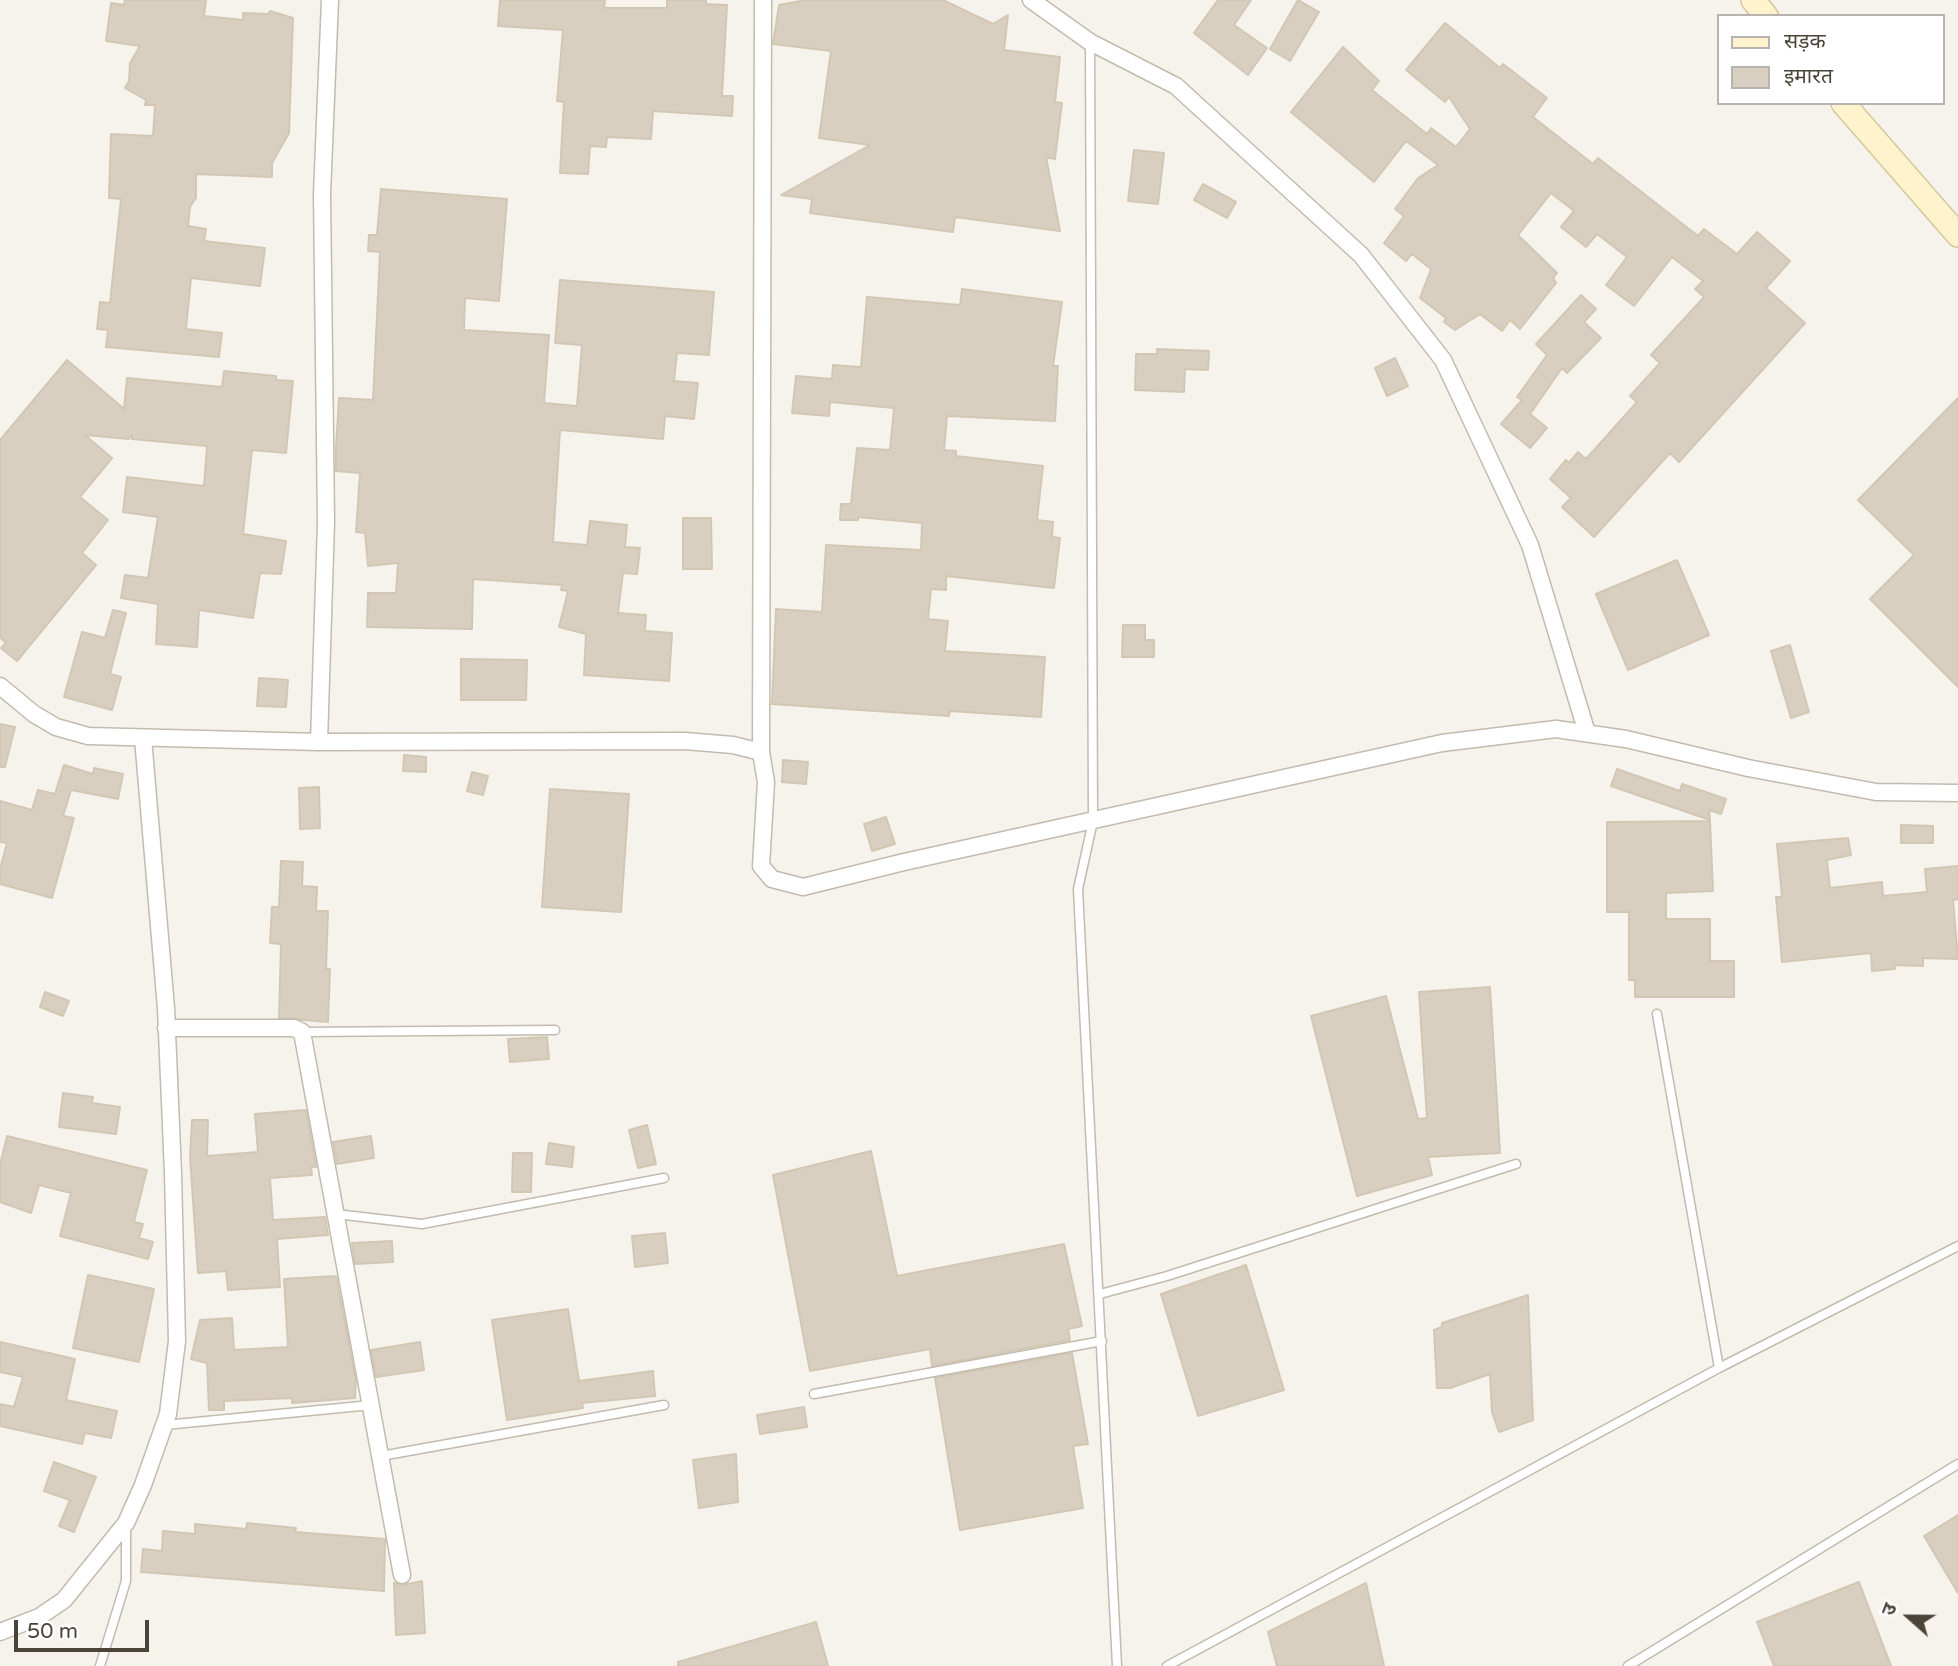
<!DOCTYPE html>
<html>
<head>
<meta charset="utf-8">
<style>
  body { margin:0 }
  #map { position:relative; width:1958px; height:1666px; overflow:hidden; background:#f6f3ec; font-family:"Varela Round","Noto Sans Devanagari",sans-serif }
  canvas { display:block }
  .legend { position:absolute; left:1717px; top:14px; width:228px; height:91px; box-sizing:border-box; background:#fff; border:2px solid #b7b4b0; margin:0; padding:9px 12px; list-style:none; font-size:21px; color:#4b4439 }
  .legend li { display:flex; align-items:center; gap:14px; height:35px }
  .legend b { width:35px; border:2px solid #b7b4b0 }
  .north { position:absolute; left:1874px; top:1582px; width:70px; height:70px; -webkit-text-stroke:5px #fff; paint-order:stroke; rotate:291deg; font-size:19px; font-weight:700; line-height:28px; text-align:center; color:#4b4439 }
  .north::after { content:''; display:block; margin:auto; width:24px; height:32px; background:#4b4439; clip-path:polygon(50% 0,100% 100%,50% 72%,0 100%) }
  .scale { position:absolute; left:14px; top:1620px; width:135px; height:32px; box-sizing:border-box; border:4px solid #4b4439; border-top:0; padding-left:9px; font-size:21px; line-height:24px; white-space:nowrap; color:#4b4439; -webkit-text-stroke:5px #fff; paint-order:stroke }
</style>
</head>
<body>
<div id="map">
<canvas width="1958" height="1666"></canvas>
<ul class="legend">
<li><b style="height:9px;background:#fff3cd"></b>सड़क</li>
<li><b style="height:19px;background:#d8cfc1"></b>इमारत</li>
</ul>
<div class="north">उ</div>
<div class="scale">50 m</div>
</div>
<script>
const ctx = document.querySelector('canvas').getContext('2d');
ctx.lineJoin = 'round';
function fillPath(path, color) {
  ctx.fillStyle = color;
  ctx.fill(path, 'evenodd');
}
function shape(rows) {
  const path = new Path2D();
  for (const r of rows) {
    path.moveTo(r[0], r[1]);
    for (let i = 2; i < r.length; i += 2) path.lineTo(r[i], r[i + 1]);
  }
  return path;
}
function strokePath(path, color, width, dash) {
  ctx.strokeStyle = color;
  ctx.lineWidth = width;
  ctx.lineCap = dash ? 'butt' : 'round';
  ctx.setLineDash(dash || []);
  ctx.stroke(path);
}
const building = shape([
  [125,0,206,0,204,16,243,20,243,13,268,14,270,11,293,18,289,133,272,163,272,177,196,174,196,198,190,207,188,226,206,229,204,241,265,248,260,286,191,278,186,329,222,333,219,357,106,347,108,330,97,329,100,302,110,303,121,199,109,198,111,134,153,136,155,105,145,105,146,100,125,88,129,81,130,63,140,46,106,41,111,3,124,5,125,0],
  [500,0,605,0,604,8,667,8,667,0,706,0,706,4,727,5,722,96,733,96,732,116,653,111,651,139,607,137,606,147,590,146,588,174,560,173,564,102,557,101,563,30,498,26,500,0],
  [806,0,943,0,993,24,1008,15,1004,50,1060,57,1055,102,1062,103,1055,159,1046,157,1060,231,955,217,953,232,810,213,812,199,781,195,870,145,819,138,831,51,773,44,779,5,806,0],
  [1218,0,1251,0,1234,25,1267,48,1248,75,1194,33,1218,0],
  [1298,0,1319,12,1290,61,1270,49,1298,0],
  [1445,23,1500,68,1503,64,1547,98,1533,117,1593,164,1598,158,1698,236,1704,229,1737,254,1757,232,1790,261,1766,288,1805,323,1679,462,1670,453,1594,537,1562,507,1571,498,1550,479,1566,460,1569,463,1578,452,1586,459,1637,402,1630,396,1660,363,1651,355,1704,297,1695,289,1703,281,1672,257,1634,306,1606,285,1627,257,1597,234,1586,247,1561,227,1574,211,1551,193,1518,235,1557,273,1553,278,1556,283,1520,329,1510,320,1502,331,1480,314,1455,330,1444,322,1446,318,1420,298,1431,269,1412,254,1406,261,1384,243,1404,216,1395,209,1418,178,1438,165,1406,141,1374,182,1291,112,1343,47,1379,81,1372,90,1427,134,1431,128,1456,147,1470,129,1449,97,1445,102,1406,70,1445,23],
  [1134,150,1164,153,1158,204,1128,201,1134,150],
  [1203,184,1236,202,1227,218,1194,200,1203,184],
  [381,189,507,199,499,301,465,298,464,330,549,335,544,403,577,406,582,345,555,343,560,280,714,292,709,355,677,353,674,381,698,383,694,419,665,416,663,439,560,430,553,542,587,545,590,521,627,525,625,547,640,548,637,574,623,573,618,613,646,615,645,631,672,633,669,681,584,675,586,634,559,627,568,591,561,590,562,585,473,579,472,629,367,627,368,593,396,593,398,563,368,566,365,533,356,532,360,473,336,471,336,447,339,398,373,400,380,252,368,251,369,235,377,235,381,189],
  [962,289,1062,302,1053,366,1058,366,1055,421,947,416,944,450,956,451,956,456,1043,466,1037,520,1053,522,1052,537,1060,538,1054,588,946,576,946,590,931,589,928,619,948,621,945,651,1045,657,1041,717,950,711,949,716,772,704,776,609,822,612,826,545,921,550,922,523,858,517,858,520,840,520,841,504,851,504,857,448,890,450,894,408,830,402,829,416,792,413,796,376,832,379,833,365,861,367,867,297,960,305,962,289],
  [1581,295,1596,309,1584,322,1601,338,1567,373,1562,368,1530,414,1547,428,1530,448,1501,424,1522,400,1517,397,1547,355,1536,344,1581,295],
  [1157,349,1209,351,1208,370,1185,369,1184,392,1135,390,1136,354,1157,354,1157,349],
  [1395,358,1408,386,1387,396,1375,368,1395,358],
  [67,360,124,409,127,378,222,387,224,371,276,376,276,380,293,381,286,453,252,450,243,534,286,541,281,574,260,573,253,618,199,610,197,647,156,644,158,604,121,598,125,575,148,578,158,517,123,512,127,477,204,486,207,446,132,439,132,435,129,439,85,435,112,458,80,497,108,520,82,553,96,565,17,661,1,648,6,643,0,637,0,440,67,360],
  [1958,398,1958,687,1870,599,1914,555,1858,500,1958,398],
  [683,518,711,518,712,569,683,569,683,518],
  [1677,560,1709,635,1628,670,1596,594,1677,560],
  [113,610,126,613,110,674,121,677,112,710,64,697,82,632,105,638,113,610],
  [1123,625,1145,625,1145,640,1154,640,1154,657,1122,657,1123,625],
  [1790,645,1809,712,1791,718,1771,651,1790,645],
  [461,659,527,660,526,700,461,700,461,659],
  [259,678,288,680,286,707,257,706,259,678],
  [0,724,15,727,5,767,0,767,0,724],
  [404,755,426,757,426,772,403,771,404,755],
  [783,760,808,762,806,784,782,782,783,760],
  [64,765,93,774,94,768,123,774,118,799,71,790,63,816,74,818,52,898,0,884,0,869,7,843,0,842,0,801,32,810,38,790,55,794,64,765],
  [1617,769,1680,791,1682,784,1726,799,1721,814,1709,810,1710,820,1611,786,1617,769],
  [472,772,488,776,483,795,467,791,472,772],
  [319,787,320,828,300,829,299,788,319,787],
  [550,789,629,794,621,912,542,907,550,789],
  [886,817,895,844,872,851,864,824,886,817],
  [1710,821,1713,891,1666,893,1666,919,1710,919,1710,961,1734,961,1734,997,1635,997,1635,980,1629,980,1629,912,1607,912,1607,822,1710,821],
  [1901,825,1933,826,1933,843,1901,843,1901,825],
  [1848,838,1851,855,1827,860,1830,888,1882,882,1883,896,1927,892,1925,869,1958,866,1958,899,1953,900,1958,959,1923,958,1923,966,1894,965,1895,969,1872,971,1871,953,1782,962,1776,897,1782,897,1777,844,1848,838],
  [281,861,303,862,302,886,317,887,316,911,328,911,326,969,330,969,328,1022,279,1018,281,944,270,943,272,907,279,907,281,861],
  [1490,987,1500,1153,1428,1157,1432,1175,1357,1196,1311,1016,1386,996,1418,1119,1427,1118,1419,992,1490,987],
  [45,992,69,1001,63,1016,40,1007,45,992],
  [547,1037,549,1059,510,1062,508,1039,547,1037],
  [63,1093,93,1097,92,1103,120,1107,116,1134,59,1127,63,1093],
  [306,1110,316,1167,311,1167,312,1175,270,1178,273,1220,325,1217,328,1235,277,1239,280,1287,228,1290,226,1271,198,1273,190,1157,192,1120,208,1120,207,1156,258,1152,255,1114,306,1110],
  [647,1125,656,1164,638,1168,629,1130,647,1125],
  [7,1136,147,1170,134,1222,143,1224,139,1238,153,1242,148,1259,60,1236,71,1193,39,1185,31,1213,0,1202,0,1165,7,1136],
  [371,1136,374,1158,337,1164,333,1142,371,1136],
  [549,1143,574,1147,572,1167,546,1164,549,1143],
  [871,1151,897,1276,1064,1244,1082,1326,1068,1329,1070,1340,932,1366,930,1349,810,1371,773,1175,871,1151],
  [513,1153,532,1153,531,1192,512,1192,513,1153],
  [665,1233,668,1263,635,1267,632,1236,665,1233],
  [392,1241,393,1262,355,1264,352,1243,392,1241],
  [1246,1265,1284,1390,1198,1416,1161,1294,1246,1265],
  [88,1275,154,1289,139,1362,73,1348,88,1275],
  [336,1276,356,1381,355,1398,292,1403,292,1398,224,1401,224,1410,209,1410,207,1363,191,1359,200,1320,232,1318,234,1350,288,1347,284,1279,336,1276],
  [1528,1295,1533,1420,1499,1432,1492,1412,1490,1374,1450,1388,1437,1388,1434,1330,1442,1327,1442,1323,1528,1295],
  [568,1309,579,1381,653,1371,655,1396,582,1403,583,1408,507,1420,492,1320,568,1309],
  [0,1342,75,1359,66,1400,117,1411,111,1438,85,1433,82,1444,0,1426,0,1404,14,1407,23,1377,0,1372,0,1342],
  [420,1342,424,1370,376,1377,371,1350,420,1342],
  [1072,1353,1088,1444,1073,1446,1083,1508,960,1530,935,1378,1072,1353],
  [804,1407,807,1427,760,1434,757,1415,804,1407],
  [736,1454,738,1502,699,1508,693,1460,736,1454],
  [54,1462,96,1477,74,1532,59,1526,70,1500,44,1491,54,1462],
  [1958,1515,1958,1593,1924,1536,1958,1515],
  [247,1523,296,1528,295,1532,385,1539,384,1591,141,1572,143,1549,162,1551,163,1531,195,1534,195,1524,246,1529,247,1523],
  [422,1581,425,1633,396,1635,394,1583,403,1585,422,1581],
  [1859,1582,1891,1666,1774,1666,1757,1622,1859,1582],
  [1366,1583,1384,1666,1277,1666,1268,1632,1366,1583],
  [816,1622,828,1666,678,1666,678,1662,816,1622]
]);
fillPath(building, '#d8cfc1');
strokePath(building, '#d3c7b4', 2);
const service = shape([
  [1090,42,1093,821,1078,889,1117,1666],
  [1657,1014,1719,1368],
  [302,1032,555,1030],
  [336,1214,422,1224,664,1178],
  [1100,1294,1167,1276,1516,1164],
  [814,1394,1102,1341],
  [165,1425,371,1405],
  [381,1456,664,1405],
  [100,1666,126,1581,126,1526],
  [1167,1666,1719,1368,1958,1246],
  [1628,1666,1958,1464]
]);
const minor = shape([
  [1031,0,1090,42,1176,86,1361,255,1443,360,1530,545,1587,733],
  [0,686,34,714,56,727,88,736,319,742,685,741,733,745,761,752,766,782,761,866,772,879,803,887,904,862,1442,743,1556,729,1626,739,1748,768,1876,792,1958,793],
  [319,742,326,522,322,194,330,0],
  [761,752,763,0],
  [166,1028,294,1028,302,1032,402,1575],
  [0,1632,39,1617,64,1600,126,1523,143,1485,168,1414,177,1341,173,1173,166,1008,143,738]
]);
const secondary = shape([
  [1753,0,1766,16],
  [1843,103,1958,235]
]);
strokePath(service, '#c2bbae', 11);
strokePath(minor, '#c2bbae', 19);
strokePath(secondary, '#d6c79b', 26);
strokePath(service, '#fff', 8);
strokePath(minor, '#fff', 16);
strokePath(secondary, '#fff3cd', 23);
</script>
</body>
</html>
